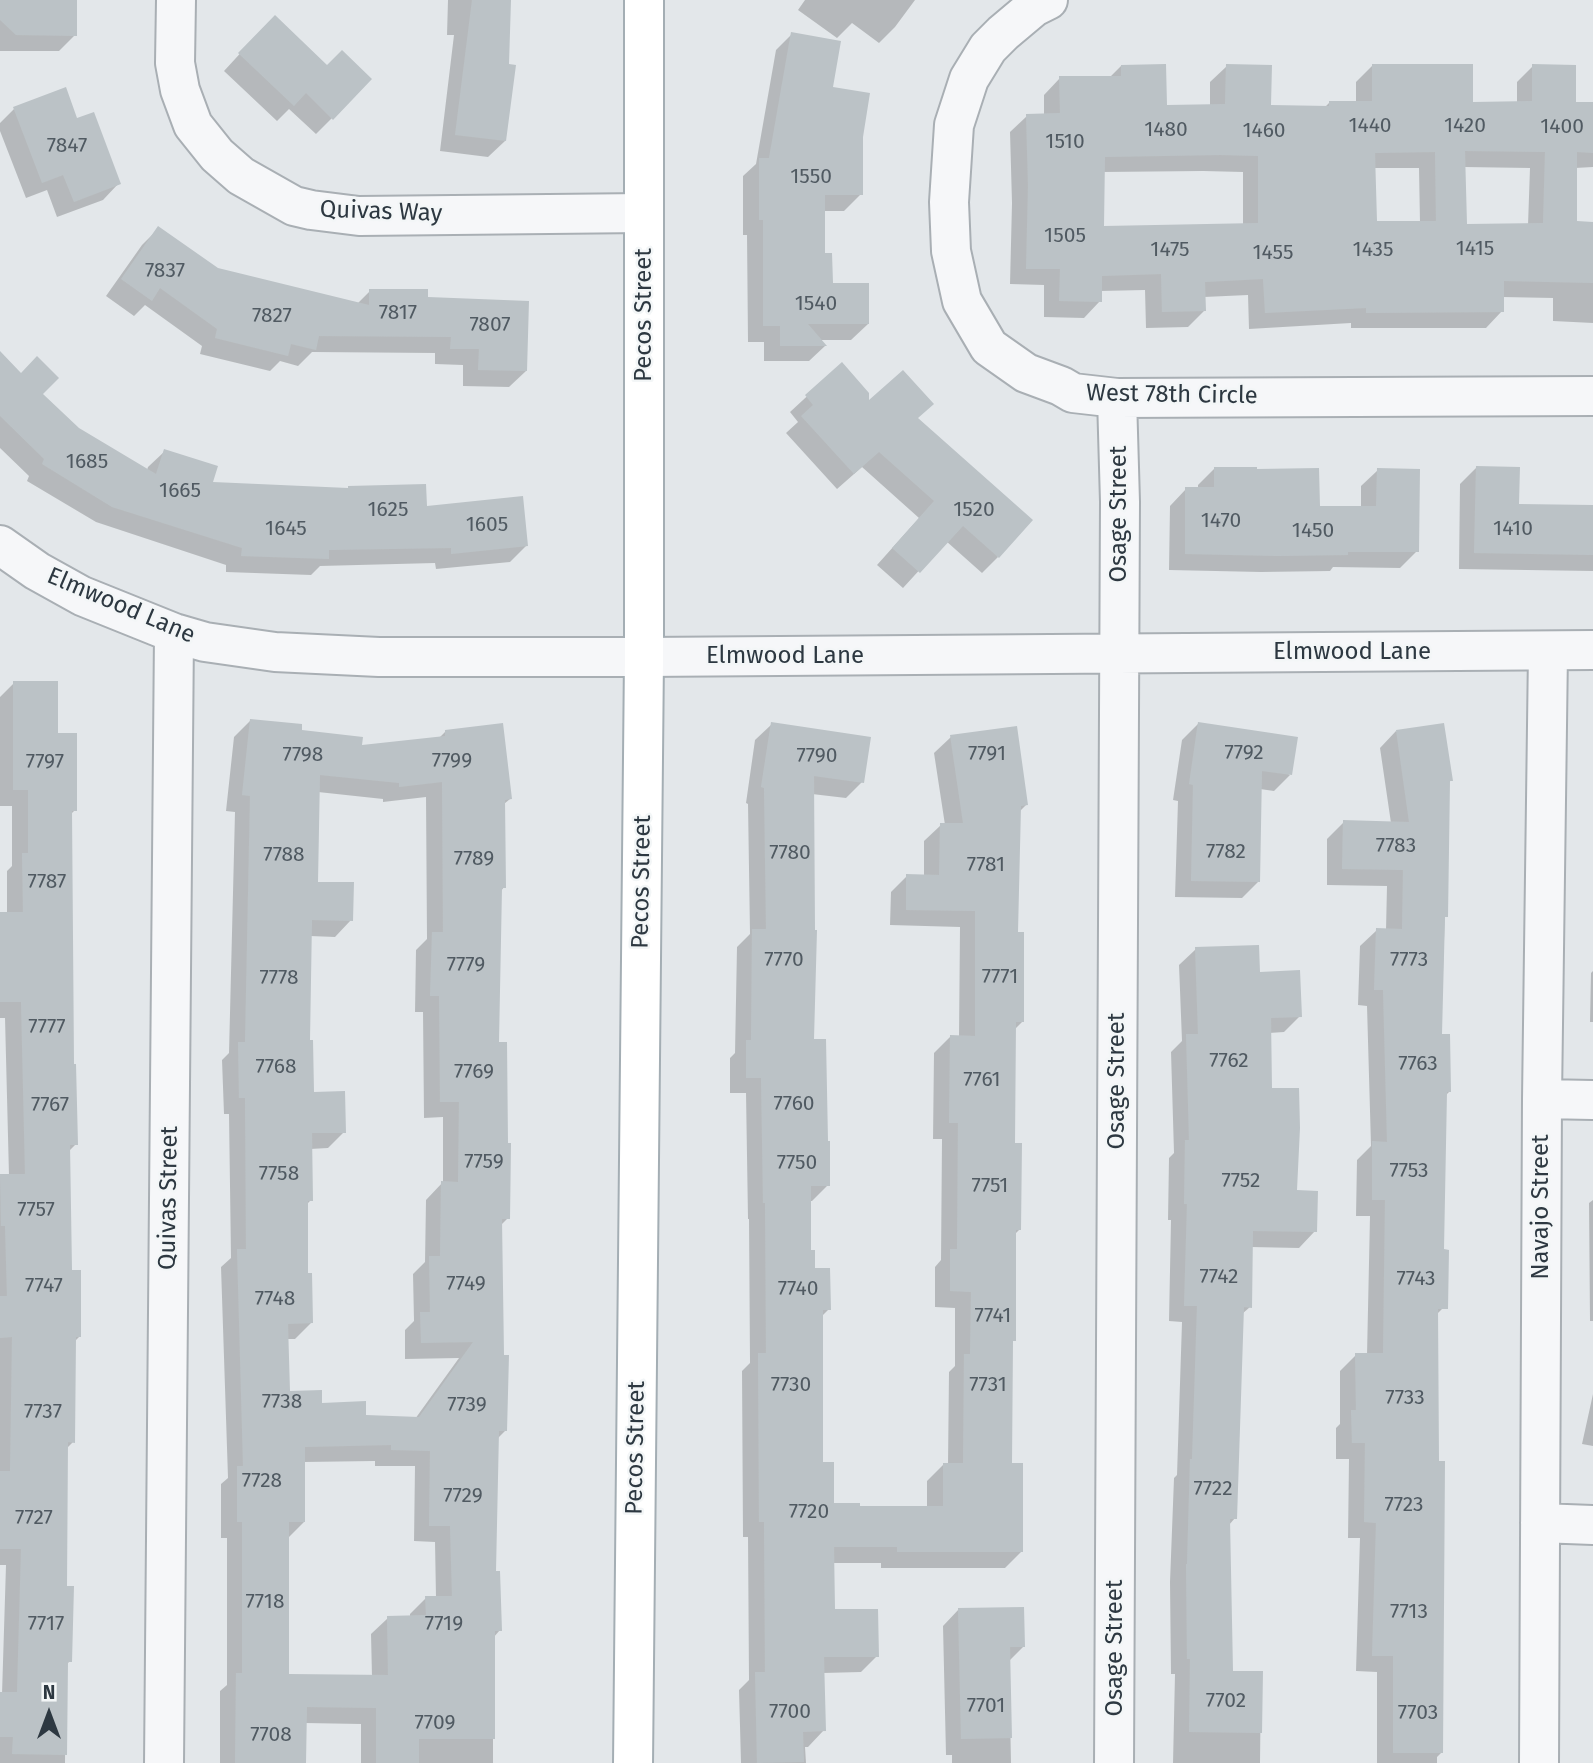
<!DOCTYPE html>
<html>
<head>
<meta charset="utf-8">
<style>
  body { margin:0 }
  #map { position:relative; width:1593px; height:1763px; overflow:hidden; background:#e3e7ea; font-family:"Fira Sans",sans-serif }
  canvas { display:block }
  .north { position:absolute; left:14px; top:1679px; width:70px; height:70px; -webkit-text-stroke:5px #f3f6f7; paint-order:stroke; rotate:0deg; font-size:19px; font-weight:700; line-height:28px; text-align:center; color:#2d3841 }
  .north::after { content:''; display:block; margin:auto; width:24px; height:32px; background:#2d3841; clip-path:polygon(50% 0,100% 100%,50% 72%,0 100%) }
</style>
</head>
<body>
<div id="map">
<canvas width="1593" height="1763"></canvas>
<div class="north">N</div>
</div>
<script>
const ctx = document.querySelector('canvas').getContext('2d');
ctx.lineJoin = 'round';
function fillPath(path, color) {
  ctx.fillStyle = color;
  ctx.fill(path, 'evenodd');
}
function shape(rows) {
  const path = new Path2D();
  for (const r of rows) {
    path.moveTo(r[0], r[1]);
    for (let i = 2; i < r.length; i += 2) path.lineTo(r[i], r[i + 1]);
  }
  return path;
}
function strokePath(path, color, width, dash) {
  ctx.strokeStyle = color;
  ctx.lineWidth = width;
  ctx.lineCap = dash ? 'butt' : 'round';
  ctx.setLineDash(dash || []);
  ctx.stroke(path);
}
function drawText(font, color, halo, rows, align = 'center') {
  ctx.font = font + ' "Fira Sans",sans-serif';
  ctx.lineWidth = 5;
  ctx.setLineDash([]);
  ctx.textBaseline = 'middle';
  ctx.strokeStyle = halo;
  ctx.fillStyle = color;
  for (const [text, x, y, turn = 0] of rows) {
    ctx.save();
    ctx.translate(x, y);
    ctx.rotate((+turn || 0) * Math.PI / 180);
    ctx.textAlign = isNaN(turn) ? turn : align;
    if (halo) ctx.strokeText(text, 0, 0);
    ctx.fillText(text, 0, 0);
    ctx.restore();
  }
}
fillPath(shape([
  [0,0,76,0,75,35,59,51,0,51],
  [448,0,509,0,505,141,488,157,440,151,454,35,447,35],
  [805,0,915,0,895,27,879,43,852,23,837,38,798,10],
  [258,34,327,67,332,118,316,134,289,109,277,121,224,71],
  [792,34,831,89,861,137,861,194,844,211,824,211,824,254,831,285,868,324,851,340,820,340,825,346,809,361,764,361,764,342,748,342,747,235,743,235,743,176,756,164,776,50],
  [1121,66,1165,107,1210,106,1210,82,1227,66,1269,107,1324,108,1329,103,1356,103,1356,82,1372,66,1471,104,1517,103,1517,82,1533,66,1574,104,1593,104,1593,167,1575,168,1575,223,1593,223,1593,323,1553,321,1553,298,1502,297,1502,311,1486,328,1351,328,1351,323,1249,329,1248,295,1204,297,1204,311,1188,327,1146,328,1145,290,1100,291,1100,301,1084,318,1044,317,1044,285,1010,284,1012,203,1010,132,1027,116,1044,115,1044,95,1060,78,1110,77],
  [1464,167,1530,168,1528,225,1465,226],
  [1374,168,1419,168,1420,223,1376,223],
  [1203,171,1243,172,1243,225,1102,227,1103,172],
  [14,109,76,120,119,183,103,200,57,217,47,190,26,198,0,131,0,123],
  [158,229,218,270,357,304,370,291,426,299,526,371,509,387,463,386,463,365,435,364,435,353,312,352,298,366,280,361,270,371,200,354,202,346,145,305,134,316,106,296,142,245],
  [0,360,41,394,78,430,147,470,148,467,165,451,211,484,425,508,526,546,510,562,436,569,435,563,320,566,311,575,226,572,226,565,96,522,27,481,29,476,0,448],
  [842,364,868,404,917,419,998,557,982,573,946,541,903,588,877,565,919,518,862,467,837,489,786,433,798,422,790,412],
  [1477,467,1518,505,1593,506,1593,571,1459,569,1460,484],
  [1214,469,1318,508,1361,508,1361,486,1378,470,1417,551,1400,568,1333,567,1330,571,1261,572,1169,570,1170,506,1186,489,1198,489,1198,485],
  [14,683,57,735,75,810,70,815,72,1066,76,1144,69,1151,71,1272,80,1336,75,1341,73,1442,66,1449,65,1588,70,1661,66,1665,65,1763,0,1763,0,1694,2,1694,6,1565,0,1565,0,1176,9,1176,5,1018,0,1018,0,913,7,913,7,871,12,866,12,806,0,806,0,697],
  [251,720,360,747,438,739,445,732,510,799,504,804,504,887,501,891,497,1043,508,1218,500,1226,505,1431,497,1439,494,1573,500,1630,493,1638,493,1763,361,1763,361,1724,305,1723,304,1763,220,1763,220,1691,227,1685,227,1538,221,1538,221,1484,228,1478,221,1267,231,1258,229,1114,224,1114,222,1060,229,1053,235,812,226,811,234,737],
  [318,792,383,799,383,802,426,797,427,939,416,950,415,1012,423,1012,424,1118,443,1117,443,1182,426,1200,425,1262,413,1274,414,1321,405,1330,405,1359,459,1358,415,1419,365,1416,321,1404,289,1392,287,1339,295,1339,311,1323,306,1275,306,1205,311,1200,310,1149,328,1148,344,1132,312,1094,309,1042,310,936,335,937,351,920,316,883],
  [375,1461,375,1466,415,1466,414,1541,435,1542,436,1598,426,1598,410,1614,410,1617,388,1618,371,1634,372,1677,287,1675,287,1539,304,1522,304,1462],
  [772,724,862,782,846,798,812,794,812,1041,828,1185,812,1201,809,1201,809,1251,814,1270,829,1309,821,1317,821,1464,832,1505,858,1508,927,1508,927,1481,944,1464,948,1464,949,1372,955,1366,955,1308,935,1307,935,1267,941,1260,942,1139,933,1139,934,1053,950,1037,959,1037,960,927,890,925,891,892,907,876,924,876,924,841,941,825,945,825,934,753,951,737,1026,805,1019,812,1016,933,1023,1021,1014,1030,1013,1144,1020,1229,1014,1235,1011,1343,1010,1464,1021,1552,1005,1568,881,1568,881,1563,832,1563,833,1611,877,1656,861,1672,823,1673,824,1730,808,1747,805,1747,806,1763,741,1763,739,1690,749,1680,748,1537,743,1537,742,1371,750,1363,749,1219,748,1219,746,1093,730,1093,730,1058,735,1053,737,947,750,934,748,804,746,803,755,740],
  [1198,724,1290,775,1274,791,1260,789,1258,882,1242,898,1175,897,1178,801,1173,800,1182,740],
  [1396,731,1451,780,1449,783,1441,1036,1450,1091,1445,1096,1443,1251,1446,1305,1430,1321,1442,1752,1437,1757,1437,1763,1377,1763,1377,1672,1356,1671,1360,1538,1348,1538,1349,1459,1336,1459,1336,1428,1340,1424,1340,1371,1356,1355,1367,1355,1370,1216,1356,1216,1357,1160,1371,1146,1367,1006,1358,1005,1360,946,1377,930,1386,930,1387,886,1327,885,1327,839,1344,822,1391,823,1380,748],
  [1196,949,1259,974,1300,1016,1284,1032,1269,1033,1271,1090,1296,1192,1315,1231,1299,1248,1251,1247,1250,1307,1242,1314,1235,1518,1229,1525,1231,1672,1261,1673,1260,1763,1173,1763,1175,1674,1171,1674,1170,1582,1174,1478,1177,1475,1182,1322,1169,1321,1171,1220,1168,1220,1169,1158,1174,1153,1171,1052,1182,1041,1179,965],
  [1593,971,1593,1022,1590,1022,1591,973],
  [1593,1200,1593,1321,1590,1321,1589,1203],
  [1593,1394,1593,1446,1582,1444],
  [959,1609,1024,1646,1009,1661,1011,1763,952,1763,952,1755,946,1755,943,1626]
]), '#0003');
fillPath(shape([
  [0,0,77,0,77,36,16,35,0,20],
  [472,0,511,0,509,64,516,65,506,141,455,135],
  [275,15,327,65,342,50,372,79,333,120,306,93,294,106,238,53],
  [791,32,841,41,833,87,870,93,863,137,863,195,825,195,825,253,832,253,833,283,869,283,869,324,808,324,827,346,780,346,780,326,763,326,763,220,759,220,759,158,769,158],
  [1166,64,1167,105,1225,104,1226,64,1272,65,1271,105,1329,106,1329,101,1372,101,1372,64,1473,64,1473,102,1532,101,1532,64,1576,65,1576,102,1593,102,1593,153,1577,152,1577,221,1593,222,1593,283,1504,281,1504,312,1366,313,1366,308,1265,313,1263,279,1205,282,1206,311,1162,312,1161,274,1102,276,1102,302,1059,301,1060,269,1026,269,1028,186,1026,114,1060,113,1059,76,1121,76,1121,65],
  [1465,151,1545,152,1543,223,1467,224],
  [1435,152,1436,221,1377,221,1375,153],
  [1220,155,1258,156,1258,223,1104,226,1105,157],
  [66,87,77,118,94,112,121,184,74,202,63,175,42,183,13,107],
  [158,226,218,268,369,305,369,289,428,289,428,297,529,301,527,371,478,370,479,349,450,349,451,337,319,336,316,350,291,344,288,356,215,338,217,329,160,288,152,301,121,279],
  [0,351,21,373,37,356,59,378,43,394,79,428,156,474,164,449,218,466,213,482,348,488,348,486,426,484,427,506,523,496,528,546,451,554,451,548,329,550,329,559,241,556,242,548,112,507,42,464,44,459,0,416],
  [842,362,869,393,869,400,903,370,934,404,918,418,1033,520,999,558,963,526,920,573,892,548,934,501,879,452,854,474,801,416,813,405,805,395],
  [1476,466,1520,467,1519,504,1593,505,1593,555,1474,553],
  [1214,467,1257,467,1257,469,1319,468,1320,506,1376,506,1377,468,1420,469,1419,552,1348,552,1348,555,1278,556,1185,554,1185,487,1214,487],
  [13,681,58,681,58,733,77,733,77,811,72,811,74,1064,76,1064,78,1145,70,1145,72,1270,81,1270,81,1337,76,1337,75,1443,68,1442,67,1586,74,1586,72,1662,68,1662,67,1755,12,1754,13,1737,0,1737,0,1692,17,1692,21,1549,0,1549,0,1471,10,1471,12,1337,0,1338,0,1296,7,1296,5,1226,1,1226,0,1174,25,1174,21,1002,0,1002,0,912,23,912,22,853,28,853,28,790,13,790],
  [250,719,302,724,302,730,363,737,362,745,445,736,445,730,503,723,512,799,505,800,506,888,502,888,499,1042,507,1042,508,1143,511,1143,510,1219,502,1219,504,1355,509,1355,507,1431,499,1431,496,1571,500,1571,502,1631,495,1631,495,1739,419,1739,419,1763,376,1763,376,1708,307,1707,306,1763,235,1763,236,1673,242,1673,242,1522,237,1522,237,1466,243,1466,237,1249,246,1249,245,1098,239,1098,238,1042,245,1042,250,796,242,795],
  [320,775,399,783,399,787,442,782,443,932,432,932,430,996,439,996,440,1102,459,1102,458,1182,441,1181,440,1256,429,1256,430,1312,420,1312,421,1343,473,1342,419,1417,366,1415,366,1401,322,1403,322,1390,290,1391,288,1324,313,1323,312,1273,308,1273,308,1201,313,1201,312,1133,346,1133,345,1091,314,1092,313,1040,310,1040,312,920,353,921,354,882,318,882],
  [391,1445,391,1450,430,1451,429,1526,450,1526,452,1596,425,1596,426,1615,387,1616,388,1675,289,1674,289,1522,305,1522,305,1447],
  [771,722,871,737,864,783,814,776,815,930,817,930,814,1039,826,1039,828,1141,830,1141,830,1186,811,1186,811,1250,815,1250,815,1268,830,1268,831,1310,823,1310,823,1462,834,1462,834,1503,860,1503,860,1506,943,1506,943,1463,963,1463,964,1354,970,1354,971,1292,950,1291,950,1249,957,1249,958,1123,949,1123,950,1035,975,1036,975,911,906,910,906,874,939,875,940,823,963,823,950,735,1017,726,1028,805,1021,806,1018,932,1024,932,1024,1022,1016,1022,1015,1143,1022,1143,1021,1230,1016,1230,1016,1341,1013,1341,1012,1463,1023,1463,1023,1552,897,1552,897,1547,834,1547,835,1609,878,1609,879,1657,824,1657,826,1731,803,1732,804,1762,757,1763,755,1672,765,1672,764,1522,759,1522,758,1353,766,1353,765,1203,763,1203,761,1078,746,1078,746,1040,751,1040,752,929,766,929,764,788,761,787],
  [1198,722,1298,737,1292,775,1262,771,1260,882,1191,881,1193,785,1189,784],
  [1444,723,1453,781,1450,781,1448,917,1445,917,1442,1034,1450,1034,1451,1092,1447,1092,1444,1249,1449,1250,1448,1309,1438,1309,1439,1461,1445,1461,1443,1753,1393,1753,1393,1656,1372,1656,1376,1523,1364,1522,1365,1443,1352,1443,1351,1410,1356,1410,1355,1353,1383,1353,1385,1200,1372,1200,1372,1141,1387,1142,1383,990,1374,990,1376,928,1402,929,1403,870,1342,869,1343,820,1409,822,1396,730],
  [1259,945,1260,972,1300,970,1302,1017,1271,1018,1272,1088,1299,1088,1300,1128,1297,1190,1318,1191,1317,1232,1253,1231,1252,1308,1244,1307,1237,1519,1230,1519,1233,1671,1263,1671,1262,1733,1189,1732,1190,1659,1187,1659,1186,1564,1187,1564,1190,1459,1192,1459,1197,1306,1184,1306,1187,1204,1184,1204,1185,1140,1189,1140,1186,1034,1198,1034,1195,947],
  [1024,1607,1025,1647,1010,1647,1012,1738,961,1739,958,1608]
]), '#bbc2c6');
const minor = shape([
  [176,0,175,63,180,90,193,125,217,155,241,176,294,206,311,210,359,216,644,213],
  [1048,0,1034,7,1003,33,988,48,969,79,954,125,949,202,951,251,962,301,989,347,1026,373,1061,386,1073,393,1117,398,1593,396],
  [0,545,37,571,82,596,174,633,205,642,275,652,379,657,644,657,1593,650],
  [1542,1099,1593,1100],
  [1540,1523,1593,1525],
  [164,1763,174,633],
  [1114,1763,1120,502,1117,398],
  [1539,1763,1542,1099,1548,651]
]);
const major = shape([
  [633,1763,644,657,644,0]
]);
strokePath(minor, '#a9afb4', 42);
strokePath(major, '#a4aeb4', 42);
strokePath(minor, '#f6f7f9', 38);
strokePath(major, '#fff', 38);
drawText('21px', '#505a62', null, [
  ["1440",1370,126],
  ["1420",1465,126],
  ["1400",1562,127],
  ["1480",1166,130],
  ["1460",1264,131],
  ["1510",1065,142],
  ["7847",67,146],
  ["1550",811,177],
  ["1505",1065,236],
  ["1415",1475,249],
  ["1475",1170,250],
  ["1435",1373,250],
  ["1455",1273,253],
  ["7837",165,271],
  ["1540",816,304],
  ["7817",398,313],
  ["7827",272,316],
  ["7807",490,325],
  ["1685",87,462],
  ["1665",180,491],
  ["1625",388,510],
  ["1520",974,510],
  ["1470",1221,521],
  ["1605",487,525],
  ["1645",286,529],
  ["1410",1513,529],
  ["1450",1313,531],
  ["7792",1244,753],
  ["7791",987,754],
  ["7798",303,755],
  ["7790",817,756],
  ["7799",452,761],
  ["7797",45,762],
  ["7783",1396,846],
  ["7782",1226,852],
  ["7780",790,853],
  ["7788",284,855],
  ["7789",474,859],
  ["7781",986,865],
  ["7787",47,882],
  ["7770",784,960],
  ["7773",1409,960],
  ["7779",466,965],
  ["7771",1000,977],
  ["7778",279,978],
  ["7777",47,1027],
  ["7762",1229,1061],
  ["7763",1418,1064],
  ["7768",276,1067],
  ["7769",474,1072],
  ["7761",982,1080],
  ["7760",794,1104],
  ["7767",50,1105],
  ["7759",484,1162],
  ["7750",797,1163],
  ["7753",1409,1171],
  ["7758",279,1174],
  ["7752",1241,1181],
  ["7751",990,1186],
  ["7757",36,1210],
  ["7742",1219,1277],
  ["7743",1416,1279],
  ["7749",466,1284],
  ["7747",44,1286],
  ["7740",798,1289],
  ["7748",275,1299],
  ["7741",993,1316],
  ["7730",791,1385],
  ["7731",988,1385],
  ["7733",1405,1398],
  ["7738",282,1402],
  ["7739",467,1405],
  ["7737",43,1412],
  ["7728",262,1481],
  ["7722",1213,1489],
  ["7729",463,1496],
  ["7723",1404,1505],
  ["7720",809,1512],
  ["7727",34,1518],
  ["7718",265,1602],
  ["7713",1409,1612],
  ["7717",46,1624],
  ["7719",444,1624],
  ["7702",1226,1701],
  ["7701",986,1706],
  ["7700",790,1712],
  ["7703",1418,1713],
  ["7709",435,1723],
  ["7708",271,1735]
]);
drawText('24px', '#2d3841', '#f3f6f7', [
  ["Quivas Way",381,212,2],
  ["Pecos Street",644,315,-90],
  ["West 78th Circle",1172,395,1],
  ["Osage Street",1119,514,-90],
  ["Elmwood Lane",121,606,23],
  ["Elmwood Lane",1352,652],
  ["Elmwood Lane",785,656],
  ["Pecos Street",642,882,-89],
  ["Osage Street",1117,1081,-90],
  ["Quivas Street",169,1198,-89],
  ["Navajo Street",1541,1207,-90],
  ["Pecos Street",636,1448,-89],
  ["Osage Street",1115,1648,-90]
]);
</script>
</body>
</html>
